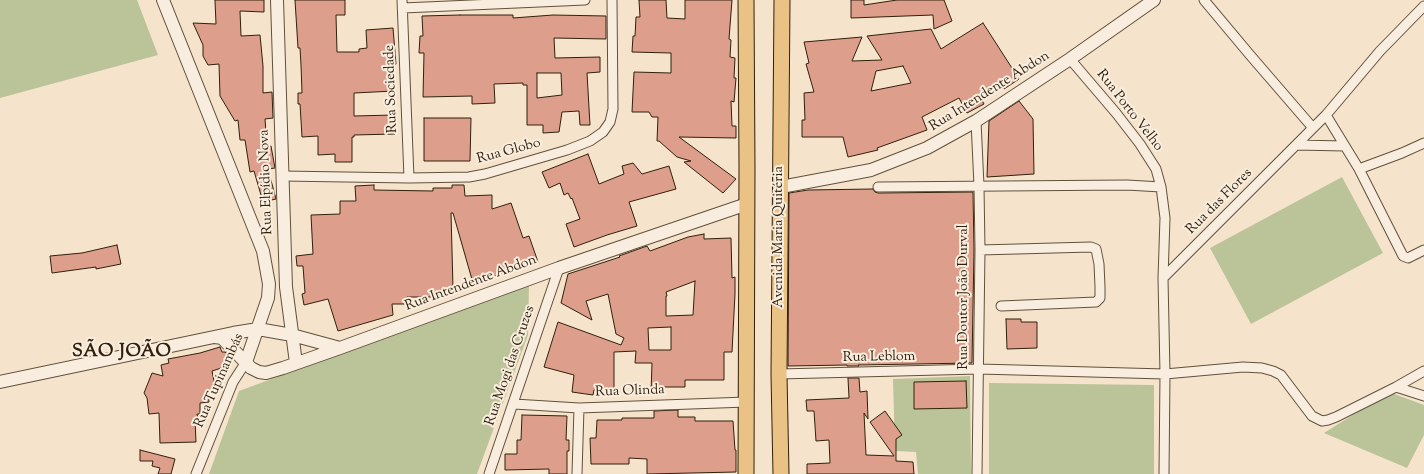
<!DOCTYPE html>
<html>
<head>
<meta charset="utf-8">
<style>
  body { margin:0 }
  canvas { display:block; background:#f5e3cc }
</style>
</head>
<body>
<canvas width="1424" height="474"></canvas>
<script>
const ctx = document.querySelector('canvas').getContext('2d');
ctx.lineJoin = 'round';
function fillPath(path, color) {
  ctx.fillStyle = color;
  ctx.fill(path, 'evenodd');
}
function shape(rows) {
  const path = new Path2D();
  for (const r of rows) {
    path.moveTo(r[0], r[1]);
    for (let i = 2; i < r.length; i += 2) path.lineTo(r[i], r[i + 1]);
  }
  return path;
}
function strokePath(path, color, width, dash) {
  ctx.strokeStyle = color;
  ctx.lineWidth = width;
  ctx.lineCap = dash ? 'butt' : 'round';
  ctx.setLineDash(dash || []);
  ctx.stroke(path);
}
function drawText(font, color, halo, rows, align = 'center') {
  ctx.font = font + ' "Sorts Mill Goudy",serif';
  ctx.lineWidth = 4;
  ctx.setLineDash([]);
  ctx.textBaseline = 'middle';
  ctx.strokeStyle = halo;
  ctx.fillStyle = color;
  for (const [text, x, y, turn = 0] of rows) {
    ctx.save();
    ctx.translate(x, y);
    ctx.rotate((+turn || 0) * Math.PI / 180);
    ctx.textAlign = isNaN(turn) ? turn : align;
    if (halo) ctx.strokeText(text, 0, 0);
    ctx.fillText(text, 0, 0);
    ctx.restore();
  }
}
fillPath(shape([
  [0,0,137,0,158,55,0,98],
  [1342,177,1383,253,1251,324,1210,248],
  [529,284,528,335,477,474,209,474,239,391],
  [970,376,971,474,918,474,916,452,895,451,893,379],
  [989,383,1154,385,1154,474,989,474],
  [1389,392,1424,405,1424,435,1407,468,1324,433]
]), '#bbc499');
const building = shape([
  [215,0,264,0,264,12,240,11,241,36,260,35,263,66,263,93,272,92,273,118,265,119,267,147,271,146,275,168,268,169,276,199,263,202,254,171,250,172,245,140,240,140,238,120,235,121,220,96,219,64,208,65,203,56,203,45,193,23,216,24,215,0],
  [295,0,345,0,345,15,336,15,337,52,359,52,359,49,367,48,366,30,393,28,396,64,393,65,394,91,354,93,354,116,394,115,395,134,354,135,354,137,352,137,352,162,335,162,335,154,318,155,318,136,302,137,300,104,298,104,298,93,302,93,301,65,300,48,298,48,295,0],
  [639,0,666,0,667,18,685,19,685,0,732,0,729,39,731,40,730,57,735,58,734,78,736,78,734,102,731,101,732,126,736,126,736,138,679,137,736,179,723,193,684,162,691,161,677,157,659,141,657,141,658,117,652,117,649,112,632,112,634,72,671,73,671,53,632,52,633,36,635,36,636,17,640,17,639,0],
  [851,0,864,0,864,5,897,0,944,0,952,21,934,29,933,15,851,18,851,0],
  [460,15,513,15,513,18,553,15,606,16,606,39,554,38,555,58,600,57,600,72,587,73,590,125,580,125,579,111,562,112,559,132,543,133,543,125,527,125,527,85,523,85,523,83,494,84,495,103,472,104,472,96,423,97,424,53,419,53,420,36,423,36,422,16,460,15],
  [537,73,561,73,562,95,537,98,537,73],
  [983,23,1019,79,1004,89,1001,83,979,95,984,104,967,113,959,98,922,117,927,130,877,148,878,150,848,157,843,137,802,137,802,120,805,120,804,93,814,92,806,64,809,63,804,42,862,37,852,61,882,60,867,36,931,29,941,49,983,23],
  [903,66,911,83,871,91,876,71,903,66],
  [1019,101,1033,119,1034,174,987,177,989,121,1019,101],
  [424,118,471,118,470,161,424,161,424,118],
  [588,154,599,184,624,174,622,166,633,163,642,174,669,166,676,189,629,202,637,226,607,235,574,247,566,224,580,219,572,198,571,199,568,193,564,195,560,183,549,188,542,172,588,154],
  [374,185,374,190,433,191,433,188,452,188,452,185,464,185,465,196,492,195,492,209,511,203,523,238,529,236,538,262,473,283,453,213,451,213,453,288,445,289,445,291,440,291,440,297,407,297,408,304,392,304,393,315,338,331,328,299,304,305,302,294,305,293,303,266,297,266,296,256,313,254,311,215,340,214,340,201,356,201,355,186,374,185],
  [873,189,875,192,878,193,973,192,974,250,972,363,858,365,859,366,847,366,847,365,788,366,789,193,808,190,873,189],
  [704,234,704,239,731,238,732,278,735,277,735,294,732,352,724,352,724,380,685,380,685,387,661,387,661,393,651,393,652,363,635,363,636,351,614,352,614,390,594,390,593,395,572,392,574,375,544,367,558,322,621,345,624,338,616,334,608,294,586,301,592,320,561,303,568,274,620,257,619,256,647,246,650,251,688,237,704,234],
  [695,281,693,315,666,316,666,296,667,296,666,292,695,281],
  [671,327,671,350,649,350,648,328,671,327],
  [117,245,121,264,96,269,96,267,52,273,50,256,82,253,117,245],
  [1006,319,1021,319,1021,322,1037,322,1037,348,1007,349,1006,319],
  [220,347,222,352,225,352,228,355,231,365,212,371,216,391,208,392,209,402,200,403,200,414,197,414,198,419,195,419,196,442,160,443,159,413,149,414,147,398,144,393,152,373,163,376,161,365,169,363,168,359,200,353,220,347],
  [848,378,859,378,860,392,867,391,868,419,864,413,866,455,894,456,870,422,885,411,902,435,896,439,896,461,913,462,914,474,807,474,807,464,830,463,829,440,816,441,814,411,807,411,806,400,849,398,848,378],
  [966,381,967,408,914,409,914,382,966,381],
  [678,410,678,417,695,417,695,421,733,421,735,450,736,450,736,472,647,474,647,459,629,458,629,464,591,464,590,438,596,438,597,420,622,420,622,418,654,418,654,411,678,410],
  [522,415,567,416,566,440,569,440,569,451,567,451,567,474,549,474,549,469,505,470,505,454,517,454,517,440,521,440,522,415],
  [140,450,175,459,171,474,158,474,160,468,152,466,153,461,140,461,140,450]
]);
fillPath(building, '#dd9e8c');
strokePath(building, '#30200b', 1);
const minor = shape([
  [402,0,409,178],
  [1204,0,1250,55,1313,128],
  [403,8,585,0],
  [1070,59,1116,113,1140,144,1156,169,1161,187,1165,218,1163,278,1165,374,1164,474],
  [1326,115,1359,169,1403,256,1408,258,1424,250],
  [976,121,979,186,980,250,977,474],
  [1296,145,1345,146],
  [1359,169,1402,153,1424,143],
  [282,176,409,178,469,177,485,174,567,150,590,141,603,132,610,122,613,109,612,0],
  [878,187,1127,185,1161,187],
  [980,250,1091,247,1096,249,1099,264,1100,287,1100,298,1096,302,1001,306],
  [1163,278,1326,115,1380,51,1424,6],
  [779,374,979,369,1165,374,1243,367,1262,368,1273,371,1281,375,1312,416,1322,421,1328,420,1336,417,1396,387,1424,371],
  [1396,387,1424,396],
  [514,404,579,408,747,402],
  [196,474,233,382,246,362],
  [489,474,559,268],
  [577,474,579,408]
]);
const tertiary = shape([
  [163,0,263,251,269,284,268,298,246,362],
  [277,0,286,287,296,363],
  [781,187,871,170,927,148,976,121,1070,59,1154,0],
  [215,337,222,338,251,368,259,372,266,373,283,368,340,348,559,268,747,204],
  [0,382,233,333,258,329,292,335,340,348]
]);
const primary = shape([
  [746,0,747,167,746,474],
  [781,474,779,374,782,0]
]);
strokePath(minor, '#61513b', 11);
strokePath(tertiary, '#61513b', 14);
strokePath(primary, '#30200b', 17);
strokePath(minor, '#f8edde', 9);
strokePath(tertiary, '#f8edde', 12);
strokePath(primary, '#eac286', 15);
drawText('14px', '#30200b', '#f8edde', [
  ["Rua Sociedade",392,89,-92],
  ["Rua Intendente Abdon",990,92,-32],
  ["Rua Porto Velho",1129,111,52],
  ["Rua Globo",509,152,-15],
  ["Rua Elpídio Nova",267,182,-92],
  ["Rua das Flores",1220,202,-45],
  ["Avenida Maria Quitéria",780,237,-90],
  ["Rua Intendente Abdon",471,284,-20],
  ["Rua Doutor João Durval",965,297,-90],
  ["Rua Leblom",879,358,-1],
  ["Rua Mogi das Cruzes",511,366,-71],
  ["Rua Tupinambás",220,381,-66],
  ["Rua Olinda",630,392,-2]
]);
ctx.letterSpacing = '1px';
drawText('bold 18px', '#30200b', '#f8edde', [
  ["SÃO JOÃO",122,353]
]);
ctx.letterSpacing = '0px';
</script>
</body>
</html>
